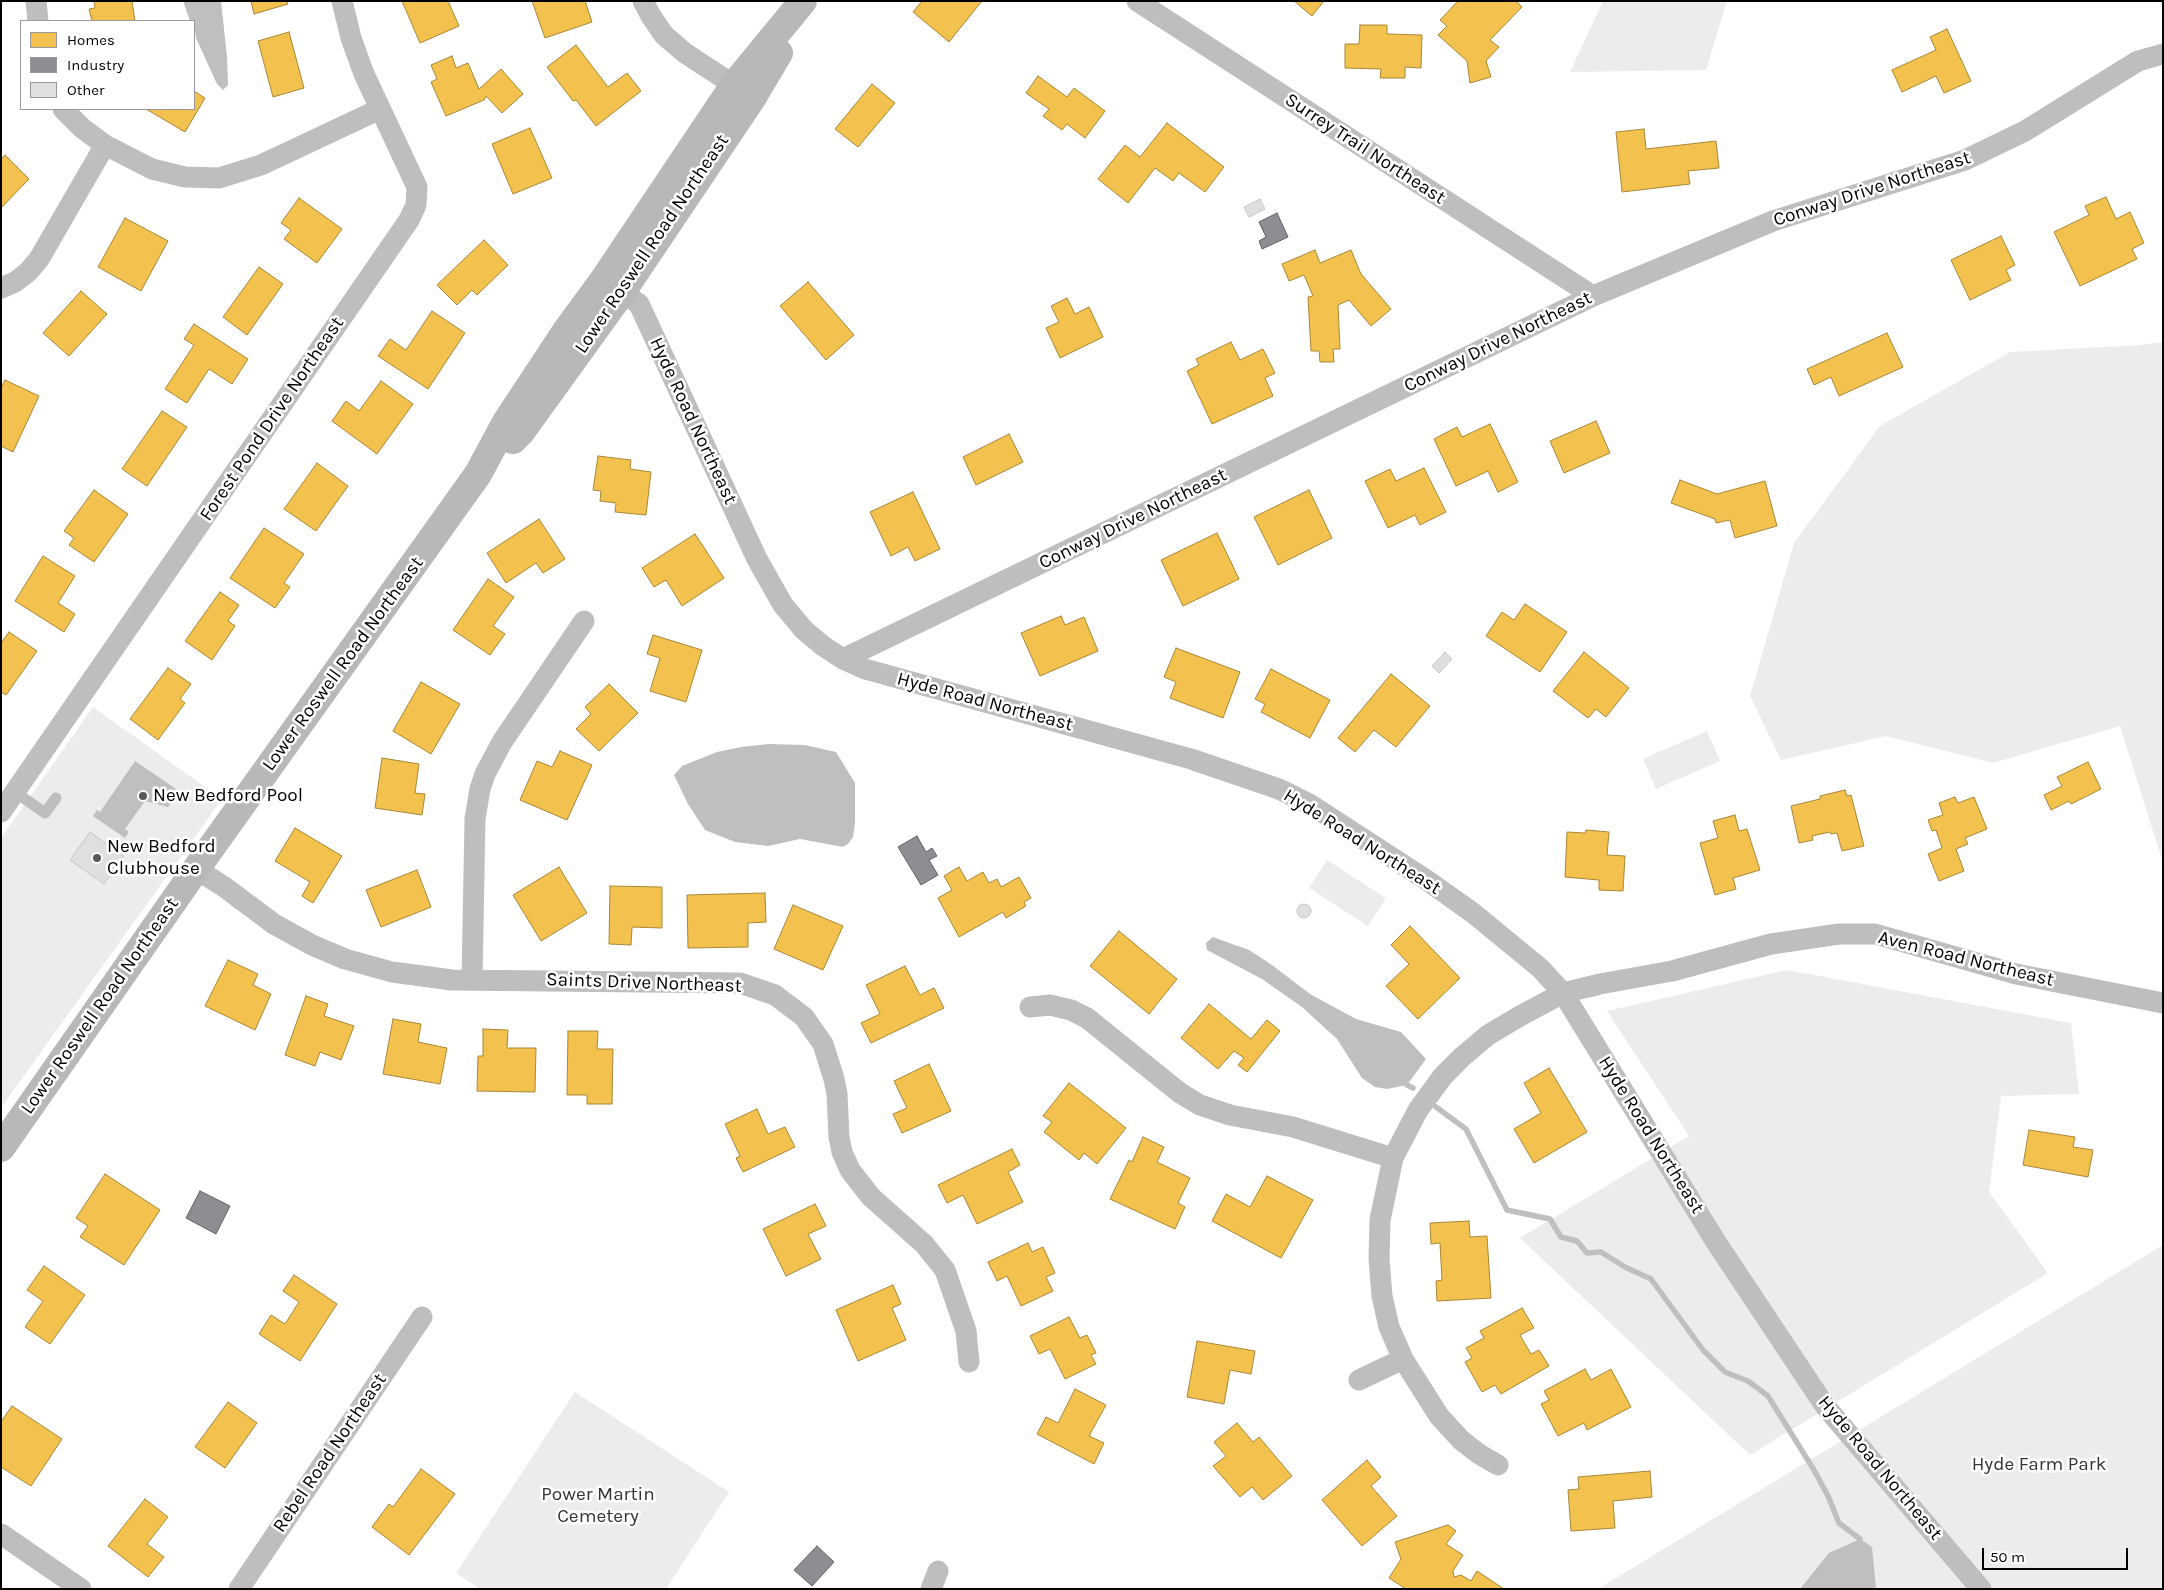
<!DOCTYPE html>
<html>
<head>
<meta charset="utf-8">
<style>
  body { margin:0 }
  #map { position:relative; width:2164px; height:1590px; overflow:hidden; background:#fff; font-family:Karla,sans-serif }
  canvas { display:block }
  .frame { position:absolute; inset:0; border:2px solid #000; pointer-events:none }
  .legend { position:absolute; left:20px; top:20px; width:175px; height:90px; box-sizing:border-box; background:#fff; border:1px solid #999; margin:0; padding:6px 9px; list-style:none; font-size:15px; color:#000 }
  .legend li { display:flex; align-items:center; gap:10px; height:25px }
  .legend b { width:25px; border:1px solid #999 }
  .scale { position:absolute; left:1982px; top:1548px; width:146px; height:22px; box-sizing:border-box; border:2px solid #000; border-top:0; padding-left:6px; font-size:15px; line-height:18px; white-space:nowrap; color:#000; -webkit-text-stroke:4px #fff; paint-order:stroke }
</style>
</head>
<body>
<div id="map">
<canvas width="2164" height="1590"></canvas>
<div class="frame"></div>
<ul class="legend">
<li><b style="height:14px;background:#f2c14e"></b>Homes</li>
<li><b style="height:14px;background:#8d8d92"></b>Industry</li>
<li><b style="height:14px;background:#dfdfdf"></b>Other</li>
</ul>
<div class="scale">50 m</div>
</div>
<script>
const ctx = document.querySelector('canvas').getContext('2d');
ctx.lineJoin = 'round';
function fillPath(path, color) {
  ctx.fillStyle = color;
  ctx.fill(path, 'evenodd');
}
function shape(rows) {
  const path = new Path2D();
  for (const r of rows) {
    if (r.length === 3) {
      path.moveTo(r[0] + r[2], r[1]);
      path.arc(r[0], r[1], r[2], 0, 2 * Math.PI);
      continue;
    }
    path.moveTo(r[0], r[1]);
    for (let i = 2; i < r.length; i += 2) path.lineTo(r[i], r[i + 1]);
  }
  return path;
}
function strokePath(path, color, width, dash) {
  ctx.strokeStyle = color;
  ctx.lineWidth = width;
  ctx.lineCap = dash ? 'butt' : 'round';
  ctx.setLineDash(dash || []);
  ctx.stroke(path);
}
function drawText(font, color, halo, rows, align = 'center') {
  ctx.font = font + ' Karla,sans-serif';
  ctx.lineWidth = 5;
  ctx.setLineDash([]);
  ctx.textBaseline = 'middle';
  ctx.strokeStyle = halo;
  ctx.fillStyle = color;
  for (const [text, x, y, turn = 0] of rows) {
    ctx.save();
    ctx.translate(x, y);
    ctx.rotate((+turn || 0) * Math.PI / 180);
    ctx.textAlign = isNaN(turn) ? turn : align;
    if (halo) ctx.strokeText(text, 0, 0);
    ctx.fillText(text, 0, 0);
    ctx.restore();
  }
}
fillPath(shape([
  [1603,1,1727,1,1706,70,1570,72],
  [2163,342,2163,863,2120,726,1993,763,1886,736,1781,760,1750,696,1794,543,1880,426,2010,352,2141,345],
  [93,707,222,799,1,1108,1,838],
  [1707,731,1720,761,1656,789,1643,759],
  [1327,860,1386,898,1368,926,1309,888],
  [1787,970,2071,1023,2079,1094,2001,1096,1989,1192,2048,1273,1750,1455,1520,1238,1689,1136,1607,1011],
  [2163,1245,2163,1589,1598,1589],
  [575,1392,729,1492,666,1589,480,1589,456,1573]
]), '#ececec');
fillPath(shape([
  [183,1,221,1,227,56,228,85,223,90,217,84,196,38,194,21,190,21],
  [768,744,805,745,836,752,855,783,855,823,853,837,848,844,843,847,800,839,768,846,735,842,705,830,688,804,674,775,682,766,717,752,741,747],
  [135,761,179,791,168,807,145,801,125,829,129,832,125,838,93,816,97,810,100,812],
  [1213,937,1249,950,1272,965,1310,994,1356,1019,1401,1032,1426,1059,1407,1085,1387,1089,1375,1087,1362,1078,1337,1039,1302,1007,1262,979,1207,950,1206,943],
  [1860,1539,1872,1547,1876,1589,1800,1589,1829,1553]
]), '#bfbfbf');
const homes = shape([
  [94,1,132,1,135,21,92,21,89,9,95,8,94,1],
  [251,1,287,1,288,4,254,14,251,1],
  [402,1,448,1,459,26,420,43,402,1],
  [532,1,585,1,592,22,545,38,532,1],
  [922,1,982,1,949,42,913,12,922,1],
  [1294,1,1324,1,1312,16,1294,1],
  [1458,1,1516,1,1522,7,1490,40,1499,47,1486,61,1491,77,1470,83,1467,61,1438,35,1447,26,1440,20,1458,1],
  [1360,25,1387,25,1387,34,1422,35,1421,68,1405,67,1405,78,1380,78,1381,69,1345,68,1345,44,1359,44,1360,25],
  [1947,29,1971,81,1944,93,1936,76,1902,92,1892,70,1936,50,1930,37,1947,29],
  [289,32,304,88,273,97,258,41,289,32],
  [576,45,608,87,627,73,641,91,596,126,576,100,573,101,547,67,576,45],
  [452,56,456,68,468,63,479,89,501,69,523,94,502,113,486,96,484,100,446,116,431,82,437,79,431,65,452,56],
  [1038,76,1067,97,1074,88,1105,111,1085,138,1067,124,1062,130,1043,116,1049,109,1026,93,1038,76],
  [872,84,895,103,858,147,835,129,872,84],
  [194,91,205,98,185,132,146,109,194,109,194,91],
  [1167,123,1224,167,1205,192,1179,173,1173,181,1155,168,1128,203,1098,179,1125,145,1140,157,1167,123],
  [530,128,552,178,513,194,492,144,530,128],
  [1644,129,1646,149,1716,141,1719,168,1688,171,1690,184,1622,192,1616,132,1644,129],
  [5,155,29,179,1,208,1,159,5,155],
  [2106,197,2116,219,2130,212,2144,243,2132,249,2137,259,2080,286,2054,232,2089,215,2085,206,2106,197],
  [299,198,342,229,317,263,284,239,291,230,281,223,299,198],
  [125,218,168,241,141,291,98,267,125,218],
  [2001,236,2015,265,2006,270,2011,280,1970,300,1951,260,2001,236],
  [484,240,508,265,477,295,472,290,457,305,437,285,484,240],
  [1315,250,1320,263,1351,250,1361,274,1391,309,1371,326,1349,300,1338,305,1340,349,1333,349,1334,362,1320,362,1319,351,1311,351,1308,297,1313,296,1304,275,1289,281,1282,264,1315,250],
  [259,267,283,284,247,335,223,317,259,267],
  [808,282,854,335,826,360,780,306,808,282],
  [81,291,107,314,69,356,43,333,81,291],
  [1067,298,1075,314,1089,307,1103,337,1060,358,1046,328,1059,322,1051,306,1067,298],
  [432,311,465,333,428,389,378,356,390,339,406,350,432,311],
  [194,324,248,359,232,384,209,369,187,403,165,389,194,345,184,339,194,324],
  [1887,333,1903,367,1839,396,1831,377,1814,385,1807,369,1887,333],
  [1231,342,1240,360,1263,349,1275,373,1265,378,1273,396,1212,424,1187,371,1199,365,1196,359,1231,342],
  [5,380,39,396,13,452,1,446,1,388,5,380],
  [381,381,413,404,377,454,332,421,346,401,359,411,381,381],
  [162,411,187,427,147,486,122,469,162,411],
  [1596,421,1610,453,1564,473,1550,441,1596,421],
  [1490,424,1518,482,1498,492,1488,471,1456,486,1434,439,1457,427,1462,437,1490,424],
  [1009,434,1023,462,976,485,963,457,1009,434],
  [598,456,631,460,630,469,651,472,646,515,615,512,616,503,600,501,601,491,593,490,598,456],
  [317,463,348,486,316,531,284,509,317,463],
  [1424,468,1446,512,1420,525,1415,515,1388,528,1365,481,1390,469,1396,481,1424,468],
  [1680,480,1717,494,1765,481,1777,526,1735,538,1730,520,1716,523,1715,519,1671,503,1680,480],
  [94,490,128,514,94,562,69,545,74,538,64,531,94,490],
  [1309,490,1332,538,1278,565,1254,517,1309,490],
  [913,492,940,549,915,561,908,547,891,556,870,512,913,492],
  [539,519,565,559,543,573,536,563,506,583,487,553,539,519],
  [264,528,304,554,284,583,290,587,275,608,230,578,264,528],
  [1217,533,1239,579,1183,606,1161,560,1217,533],
  [695,534,724,578,682,606,666,580,654,587,642,568,695,534],
  [43,556,75,576,58,603,75,614,64,632,15,601,43,556],
  [488,579,514,597,493,626,505,634,490,655,453,630,488,579],
  [220,592,239,605,228,621,235,626,212,660,185,641,220,592],
  [1525,604,1567,632,1540,672,1486,636,1502,612,1514,620,1525,604],
  [1061,616,1065,625,1084,617,1098,651,1040,676,1021,633,1061,616],
  [9,632,37,651,6,695,1,692,1,643,9,632],
  [653,635,702,650,686,702,650,691,660,658,647,654,653,635],
  [1176,648,1240,672,1223,718,1170,698,1176,682,1164,677,1176,648],
  [1584,652,1629,688,1606,717,1596,709,1588,718,1553,691,1584,652],
  [168,668,191,684,180,699,185,703,158,740,130,719,168,668],
  [1271,669,1330,700,1310,738,1261,712,1265,704,1255,699,1271,669],
  [1391,674,1430,706,1396,747,1374,730,1355,752,1338,738,1391,674],
  [421,682,460,704,431,754,393,731,421,682],
  [609,684,638,713,599,751,576,729,591,714,585,707,609,684],
  [560,751,592,765,567,820,520,800,537,761,552,767,560,751],
  [382,758,419,764,415,793,425,794,422,815,375,808,382,758],
  [2088,762,2101,789,2071,804,2069,801,2051,810,2044,795,2062,786,2057,777,2088,762],
  [1845,790,1847,796,1851,795,1864,846,1842,851,1837,833,1831,834,1830,832,1812,836,1813,840,1799,843,1791,806,1820,799,1820,796,1845,790],
  [1955,797,1958,803,1974,797,1987,829,1965,838,1968,844,1956,849,1964,871,1939,881,1928,854,1942,848,1936,830,1932,831,1928,820,1943,815,1939,803,1955,797],
  [1735,815,1739,831,1747,829,1760,870,1733,878,1736,889,1715,895,1700,843,1718,838,1713,821,1735,815],
  [295,828,342,856,313,903,302,896,310,882,275,861,295,828],
  [1586,830,1609,832,1607,855,1625,856,1623,891,1599,890,1599,880,1565,877,1567,832,1585,833,1586,830],
  [559,867,587,913,541,941,513,895,559,867],
  [959,867,967,881,983,872,989,883,997,879,1001,887,1019,877,1031,898,1024,902,1026,906,1006,918,1003,912,959,937,938,898,952,890,944,876,959,867],
  [417,870,431,907,381,927,366,890,417,870],
  [610,886,662,887,662,928,632,927,631,945,609,944,610,886],
  [765,893,766,922,748,923,748,947,688,948,687,895,765,893],
  [793,905,843,926,823,970,774,949,793,905],
  [1410,926,1460,978,1418,1019,1386,986,1409,964,1391,945,1410,926],
  [1119,931,1177,979,1149,1014,1090,966,1119,931],
  [228,960,258,974,253,985,271,994,255,1030,205,1006,228,960],
  [905,966,920,995,934,988,944,1008,871,1043,861,1023,880,1014,866,985,905,966],
  [306,996,328,1004,324,1016,354,1026,341,1060,320,1052,315,1066,285,1055,306,996],
  [1209,1004,1251,1039,1267,1020,1280,1031,1247,1072,1238,1065,1244,1058,1234,1051,1218,1069,1181,1038,1209,1004],
  [393,1019,421,1024,418,1042,447,1048,440,1084,383,1074,393,1019],
  [483,1029,508,1030,507,1048,536,1048,535,1092,477,1091,478,1056,483,1056,483,1029],
  [568,1031,598,1031,597,1049,613,1049,612,1104,587,1104,587,1095,567,1095,568,1031],
  [929,1064,951,1111,902,1133,893,1114,907,1108,894,1081,929,1064],
  [1549,1068,1587,1132,1534,1163,1514,1129,1541,1113,1524,1083,1549,1068],
  [1069,1083,1126,1128,1097,1164,1084,1153,1079,1160,1044,1132,1052,1122,1043,1116,1069,1083],
  [757,1109,768,1134,785,1127,795,1147,743,1172,736,1158,740,1156,725,1124,757,1109],
  [2029,1130,2075,1137,2073,1147,2093,1150,2088,1177,2023,1165,2029,1130],
  [1143,1137,1164,1147,1157,1162,1190,1178,1178,1203,1185,1207,1175,1229,1110,1199,1129,1160,1132,1162,1143,1137],
  [1012,1149,1020,1165,1008,1172,1023,1202,977,1224,963,1195,947,1203,938,1185,1012,1149],
  [105,1174,160,1210,124,1265,80,1237,88,1226,76,1218,105,1174],
  [1267,1176,1313,1200,1281,1258,1212,1221,1226,1194,1250,1207,1267,1176],
  [815,1204,826,1226,808,1234,821,1259,786,1276,763,1229,815,1204],
  [1469,1221,1470,1237,1487,1236,1491,1298,1437,1301,1436,1281,1442,1280,1440,1243,1431,1244,1430,1223,1469,1221],
  [1028,1243,1032,1252,1043,1247,1055,1273,1046,1277,1053,1291,1021,1306,1007,1276,997,1281,988,1262,1028,1243],
  [44,1266,85,1295,50,1344,25,1327,43,1301,27,1290,44,1266],
  [294,1275,337,1304,300,1361,259,1334,271,1315,285,1324,299,1302,283,1291,294,1275],
  [893,1285,901,1304,892,1308,906,1340,858,1361,836,1310,893,1285],
  [1522,1308,1534,1328,1520,1335,1531,1354,1539,1350,1549,1366,1501,1394,1495,1385,1482,1392,1465,1362,1472,1358,1466,1348,1484,1338,1480,1331,1522,1308],
  [1069,1317,1080,1338,1087,1335,1096,1353,1091,1355,1096,1364,1065,1379,1050,1349,1039,1354,1030,1336,1069,1317],
  [1197,1341,1255,1351,1251,1374,1230,1370,1224,1404,1187,1397,1197,1341],
  [1585,1369,1591,1380,1611,1369,1631,1407,1587,1430,1584,1423,1558,1436,1541,1404,1549,1400,1544,1391,1585,1369],
  [1075,1389,1106,1405,1089,1436,1104,1443,1094,1464,1037,1434,1046,1417,1058,1423,1075,1389],
  [228,1402,257,1423,225,1468,195,1447,228,1402],
  [12,1406,62,1439,31,1486,1,1467,1,1422,12,1406],
  [1237,1423,1253,1442,1259,1437,1292,1476,1263,1500,1252,1487,1240,1497,1213,1466,1226,1456,1214,1442,1237,1423],
  [1367,1460,1381,1477,1371,1486,1397,1516,1362,1546,1322,1500,1367,1460],
  [421,1469,455,1494,409,1555,372,1527,389,1504,393,1507,421,1469],
  [1650,1471,1652,1497,1613,1501,1615,1528,1571,1531,1568,1490,1579,1489,1578,1477,1650,1471],
  [145,1499,168,1517,147,1544,164,1557,148,1577,108,1546,145,1499],
  [1448,1525,1456,1531,1446,1544,1463,1555,1453,1571,1454,1577,1461,1575,1471,1581,1477,1571,1504,1589,1406,1589,1389,1578,1401,1559,1395,1542,1448,1525]
]);
fillPath(homes, '#f2c14e');
strokePath(homes, '#a98737', 1);
const industry = shape([
  [1277,213,1288,237,1262,249,1259,241,1266,237,1259,222,1277,213],
  [917,836,926,852,932,848,937,856,929,860,938,875,921,885,898,847,917,836],
  [200,1191,230,1206,216,1234,186,1218,200,1191],
  [817,1546,834,1562,812,1586,794,1570,817,1546]
]);
fillPath(industry, '#8d8d92');
strokePath(industry, '#636366', 1);
strokePath(shape([
  [1407,1085,1413,1088],
  [1436,1107,1466,1129,1507,1210,1550,1219,1561,1237,1577,1241,1587,1253,1601,1252,1625,1267,1651,1279,1703,1350,1725,1372,1748,1381,1768,1396,1814,1470,1828,1496,1839,1523,1860,1539]
]), '#bfbfbf', 5.5);
const building = shape([
  [1260,199,1265,209,1249,217,1244,207,1260,199],
  [1445,652,1452,659,1439,673,1432,666,1445,652],
  [90,832,124,856,104,884,70,860,90,832],
  [1304,911,7]
]);
fillPath(building, '#dfdfdf');
strokePath(building, '#c7c7c7', 1);
strokePath(shape([
  [15,792,45,813,56,798]
]), '#bebebe', 11);
strokePath(shape([
  [36,1,38,21],
  [643,1,651,16,664,35,685,53,746,93],
  [1137,1,1593,296],
  [63,109,82,128,105,145,152,169,185,177,219,178,261,165,380,109],
  [610,283,639,304,757,559,783,605,804,630,823,646,843,659,865,669,1191,759,1279,789,1311,805,1428,881,1473,913,1540,968,1563,993,1716,1242,1825,1406,1981,1589],
  [1,288,15,282,28,272,39,259,105,145],
  [843,659,1593,296,1773,221,1965,160,2025,131,2138,61,2163,54],
  [1,812,409,220,416,205,417,187,364,74,351,38,342,1],
  [196,869,223,886,274,924,312,945,345,959,392,972,452,980,740,983,775,995,804,1017,823,1044,834,1079,837,1094,839,1137,842,1152,850,1170,871,1197,924,1244,945,1270,966,1331,969,1362],
  [472,980,475,819,480,789,485,774,502,742,584,621],
  [1030,1007,1050,1005,1071,1010,1087,1018,1180,1093,1200,1105,1230,1115,1293,1127,1393,1158],
  [1359,1380,1403,1359],
  [1498,1465,1479,1454,1461,1440,1439,1416,1403,1359,1389,1327,1382,1296,1379,1259,1380,1220,1393,1158,1418,1110,1443,1076,1462,1057,1488,1035,1520,1016,1563,993,1600,984,1672,971,1771,944,1839,934,1875,934,2016,974,2163,1003],
  [1,1534,81,1589],
  [239,1589,422,1317],
  [931,1589,938,1571]
]), '#bebebe', 21);
strokePath(shape([
  [513,440,521,432,622,292,753,97,779,53],
  [1,1148,196,869,478,474,506,422,566,331,604,279,734,85,803,1]
]), '#b8b8b8', 28);
for (const [x, y, r, color] of [
  [143,796,5,"#595959"],
  [97,858,5,"#595959"]
]) {
  const dot = new Path2D();
  dot.arc(x, y, r, 0, 2 * Math.PI);
  ctx.fillStyle = color;
  ctx.fill(dot);
  strokePath(dot, '#fff', 2);
}
drawText('19px', '#000', '#fff', [
  ["Surrey Trail Northeast",1365,149,33],
  ["Conway Drive Northeast",1872,189,-18],
  ["Lower Roswell Road Northeast",652,244,-56],
  ["Conway Drive Northeast",1498,342,-26],
  ["Forest Pond Drive Northeast",272,419,-56],
  ["Hyde Road Northeast",693,421,65],
  ["Conway Drive Northeast",1133,519,-26],
  ["Lower Roswell Road Northeast",343,664,-54],
  ["Hyde Road Northeast",985,702,15],
  ["Hyde Road Northeast",1362,842,32],
  ["Aven Road Northeast",1966,959,14],
  ["Saints Drive Northeast",644,983,2],
  ["Lower Roswell Road Northeast",100,1006,-55],
  ["Hyde Road Northeast",1651,1135,58],
  ["Rebel Road Northeast",330,1453,-56],
  ["Hyde Road Northeast",1880,1468,50]
]);
drawText('19px', '#000', '#fff', [
  ["New Bedford Pool",153,796],
  ["New Bedford",107,847],
  ["Clubhouse",107,869]
], 'left');
drawText('19px', '#333', '#fff', [
  ["Hyde Farm Park",2039,1465],
  ["Power Martin",598,1495],
  ["Cemetery",598,1517]
]);
</script>
</body>
</html>
